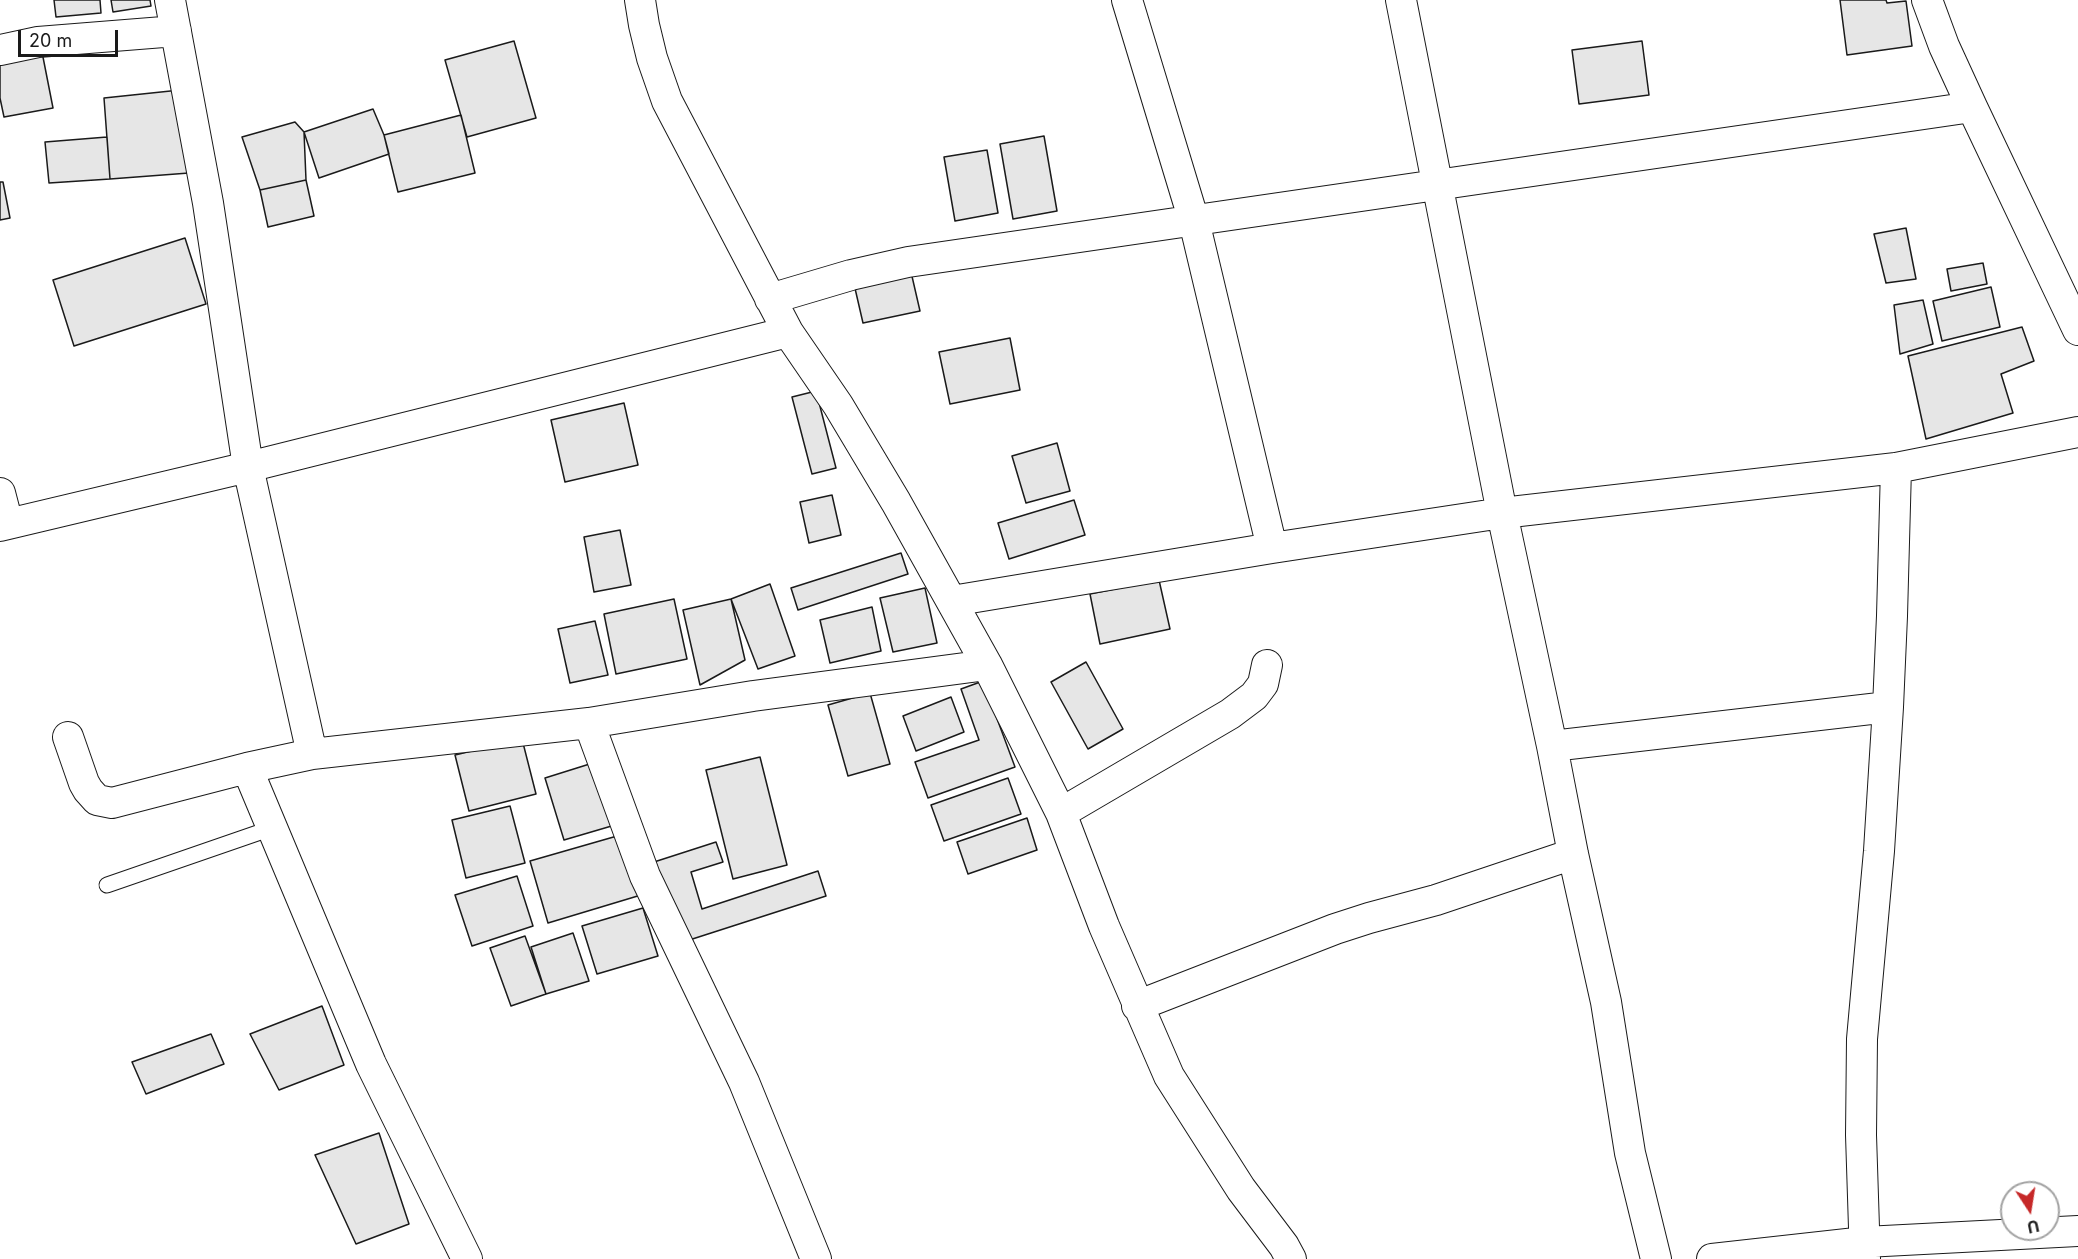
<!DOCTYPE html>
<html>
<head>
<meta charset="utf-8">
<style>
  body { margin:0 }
  #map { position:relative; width:2078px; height:1259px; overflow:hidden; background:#fff; font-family:Inter,sans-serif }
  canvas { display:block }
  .north { position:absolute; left:2000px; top:1181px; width:60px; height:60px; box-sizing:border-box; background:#fff; border:2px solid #a3a3a3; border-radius:50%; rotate:168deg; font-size:16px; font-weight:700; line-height:24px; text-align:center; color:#1a1a1a }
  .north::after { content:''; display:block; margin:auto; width:21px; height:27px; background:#c62828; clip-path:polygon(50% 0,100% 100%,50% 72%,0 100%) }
  .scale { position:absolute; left:18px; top:30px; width:100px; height:27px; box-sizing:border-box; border:3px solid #1a1a1a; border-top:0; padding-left:8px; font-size:18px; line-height:21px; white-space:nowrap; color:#1a1a1a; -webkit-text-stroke:4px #fff; paint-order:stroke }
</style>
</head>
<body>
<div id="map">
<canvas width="2078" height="1259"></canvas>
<div class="north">U</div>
<div class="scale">20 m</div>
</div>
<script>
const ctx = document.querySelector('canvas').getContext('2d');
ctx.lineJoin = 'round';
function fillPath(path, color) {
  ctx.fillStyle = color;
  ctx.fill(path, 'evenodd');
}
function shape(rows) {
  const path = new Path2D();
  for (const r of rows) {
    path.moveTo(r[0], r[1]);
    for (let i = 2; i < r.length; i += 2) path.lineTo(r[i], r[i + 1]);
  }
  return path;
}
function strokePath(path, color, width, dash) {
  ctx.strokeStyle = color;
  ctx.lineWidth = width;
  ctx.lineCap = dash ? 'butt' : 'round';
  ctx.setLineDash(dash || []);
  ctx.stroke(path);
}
const building = shape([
  [54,0,100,0,101,13,56,17,54,0],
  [111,0,150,0,151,6,113,12,111,0],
  [1840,0,1886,0,1887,3,1906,1,1912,46,1847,55,1840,0],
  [514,41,536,118,467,137,445,60,514,41],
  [1642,41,1649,95,1579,104,1572,50,1642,41],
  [42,52,53,108,4,117,0,98,0,61,42,52],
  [180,90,189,173,110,179,104,98,180,90],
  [373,109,384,135,389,154,319,178,304,132,373,109],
  [461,115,475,173,398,192,384,135,461,115],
  [295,122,304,132,306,180,260,190,242,137,295,122],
  [1044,136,1057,211,1013,219,1000,144,1044,136],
  [107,137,110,179,49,183,45,142,107,137],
  [987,150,998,213,955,221,944,157,987,150],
  [306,180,314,216,268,227,260,190,306,180],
  [0,182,3,182,10,218,0,220,0,182],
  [1906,228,1916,279,1886,283,1874,234,1906,228],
  [185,238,206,304,74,346,53,280,185,238],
  [1983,263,1987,284,1951,291,1947,269,1983,263],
  [911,272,920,311,863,323,854,284,911,272],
  [1991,287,2000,327,1942,341,1933,301,1991,287],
  [1923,300,1933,344,1900,354,1894,305,1923,300],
  [2022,327,2034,361,2001,374,2013,413,1926,439,1908,356,2022,327],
  [1010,338,1020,390,950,404,939,352,1010,338],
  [816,391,836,468,812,474,792,397,816,391],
  [624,403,638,465,565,482,551,420,624,403],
  [1057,443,1070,491,1026,503,1012,456,1057,443],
  [832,495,841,535,809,543,800,502,832,495],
  [1074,500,1085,535,1009,559,998,523,1074,500],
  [620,530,631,585,594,592,584,537,620,530],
  [901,553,908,574,798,610,791,588,901,553],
  [1159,580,1170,629,1100,644,1090,594,1159,580],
  [770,584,795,656,758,669,731,599,770,584],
  [925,588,937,643,893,652,880,598,925,588],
  [674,599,687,659,616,674,604,614,674,599],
  [731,599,745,660,700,685,683,610,731,599],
  [872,607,881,651,830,663,820,620,872,607],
  [595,621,608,675,570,683,558,629,595,621],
  [1086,662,1123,729,1088,749,1051,682,1086,662],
  [983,681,1015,767,928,798,915,762,979,740,961,689,983,681],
  [870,693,890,764,848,776,828,705,870,693],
  [951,697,964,732,916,751,903,716,951,697],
  [522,739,536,794,469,811,455,755,522,739],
  [760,757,787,865,733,879,706,770,760,757],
  [596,762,615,825,564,840,545,778,596,762],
  [1008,778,1021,814,944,841,931,805,1008,778],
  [510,806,525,863,466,878,452,820,510,806],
  [1027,818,1037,850,968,874,957,842,1027,818],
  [624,834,641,895,548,923,530,861,624,834],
  [716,842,723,862,691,872,702,909,818,871,826,896,680,943,654,862,716,842],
  [517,876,533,926,472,946,455,895,517,876],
  [643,908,658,956,597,974,582,926,643,908],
  [573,933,589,981,546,994,531,947,573,933],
  [525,936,546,994,511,1006,490,948,525,936],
  [322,1006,344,1065,279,1090,250,1034,322,1006],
  [211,1034,224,1064,146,1094,132,1062,211,1034],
  [379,1133,409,1224,356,1244,315,1155,379,1133]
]);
fillPath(building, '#e6e6e6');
strokePath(building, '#1a1a1a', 1.5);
const lane = shape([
  [107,885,272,828]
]);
const street = shape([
  [170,0,208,203,248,467,312,754],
  [640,0,644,25,652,58,667,101,788,332,838,405,896,502,987,665,1061,813,1104,926,1169,1076,1241,1189,1284,1246,1291,1259],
  [1127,0,1194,221,1272,548],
  [1401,0,1502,513,1552,746,1573,854,1606,1002,1630,1153,1656,1259],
  [1927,0,1944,46,1972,107,2078,330],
  [0,50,38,42,176,31],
  [770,299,851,275,908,262,1972,107],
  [0,493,8,524],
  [0,526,248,467,788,332],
  [952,601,1272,548,1502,513,1896,468,2078,432],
  [589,723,645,876,744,1082,816,1259],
  [68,737,84,783,88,790,97,800,112,803,247,768,312,754,589,723,753,696,987,665],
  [1552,746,1888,707],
  [247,768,371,1064,467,1259],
  [1061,813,1230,714,1254,696,1263,684,1267,665],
  [1137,1006,1335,929,1369,918,1436,900,1573,854],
  [1712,1259,1865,1242,2078,1231],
  [1865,1259,1861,1135,1862,1039,1879,851,1888,707,1892,616,1896,468]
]);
strokePath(lane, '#1a1a1a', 17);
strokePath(street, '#1a1a1a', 32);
strokePath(lane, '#fff', 15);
strokePath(street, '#fff', 30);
</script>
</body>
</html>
